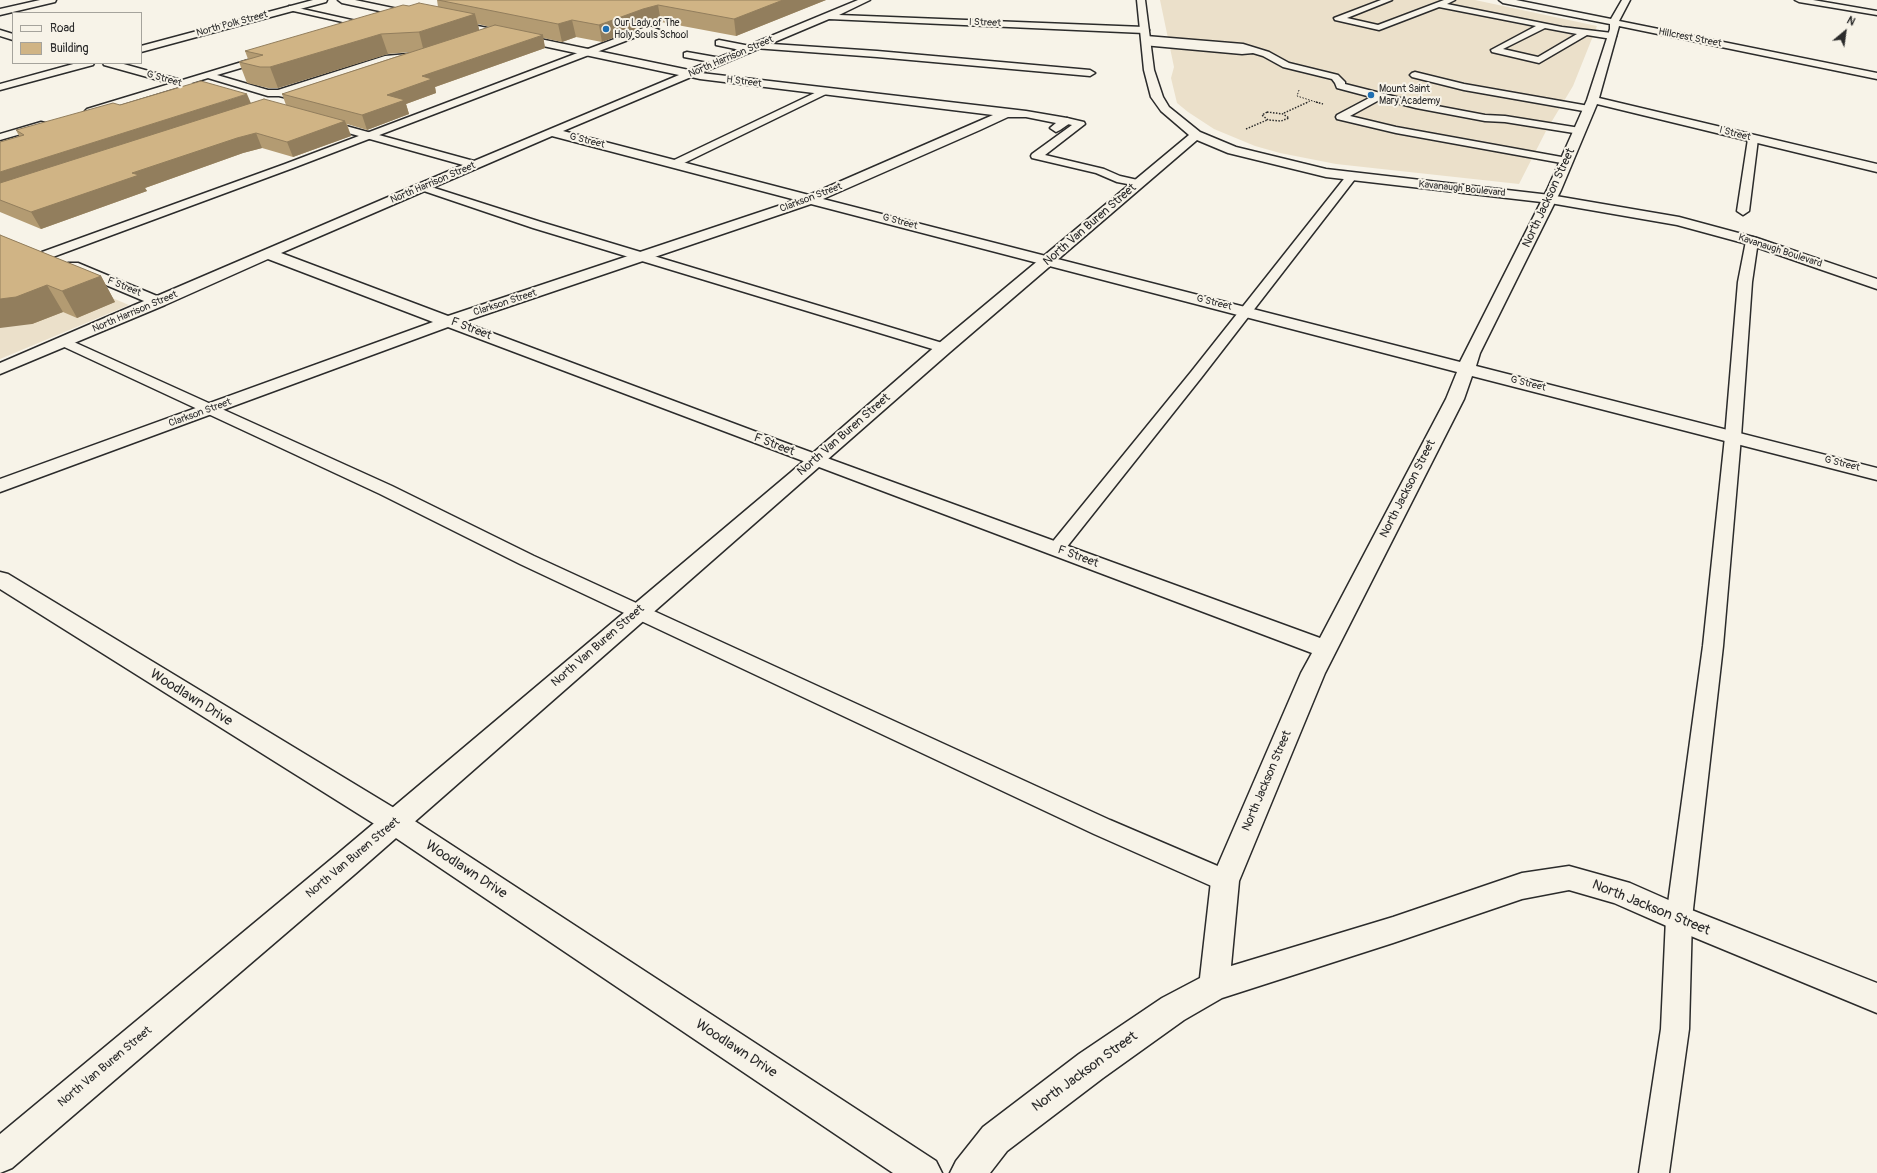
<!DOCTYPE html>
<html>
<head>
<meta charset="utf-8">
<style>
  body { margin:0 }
  #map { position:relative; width:1877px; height:1173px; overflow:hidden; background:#f7f3e8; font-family:Pangolin,sans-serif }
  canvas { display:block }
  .legend { position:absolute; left:12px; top:12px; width:130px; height:52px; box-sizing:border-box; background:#f7f3e8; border:1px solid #a5a39c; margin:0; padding:5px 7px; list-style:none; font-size:12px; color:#2b2b2b }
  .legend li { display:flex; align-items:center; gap:8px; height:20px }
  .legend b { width:20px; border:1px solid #a5a39c }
  .north { position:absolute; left:1825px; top:12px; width:40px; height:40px; -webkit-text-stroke:3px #f7f3e8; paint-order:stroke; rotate:29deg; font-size:11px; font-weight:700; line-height:16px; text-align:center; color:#2b2b2b }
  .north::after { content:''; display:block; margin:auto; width:14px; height:18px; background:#2b2b2b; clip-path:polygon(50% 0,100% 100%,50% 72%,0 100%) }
</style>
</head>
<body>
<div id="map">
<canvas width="1877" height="1173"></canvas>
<ul class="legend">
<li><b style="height:5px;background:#f7f3e8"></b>Road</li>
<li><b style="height:11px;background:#d0b485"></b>Building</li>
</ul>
<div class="north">N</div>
</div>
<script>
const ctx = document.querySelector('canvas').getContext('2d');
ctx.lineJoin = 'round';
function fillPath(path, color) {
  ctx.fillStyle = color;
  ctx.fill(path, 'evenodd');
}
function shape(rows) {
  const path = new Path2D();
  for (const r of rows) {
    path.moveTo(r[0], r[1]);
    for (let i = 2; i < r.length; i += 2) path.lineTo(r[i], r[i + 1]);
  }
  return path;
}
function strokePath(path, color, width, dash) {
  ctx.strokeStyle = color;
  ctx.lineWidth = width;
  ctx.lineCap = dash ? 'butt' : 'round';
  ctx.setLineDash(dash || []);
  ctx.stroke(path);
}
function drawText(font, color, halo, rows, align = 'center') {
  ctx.font = font + ' Pangolin,sans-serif';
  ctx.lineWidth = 4;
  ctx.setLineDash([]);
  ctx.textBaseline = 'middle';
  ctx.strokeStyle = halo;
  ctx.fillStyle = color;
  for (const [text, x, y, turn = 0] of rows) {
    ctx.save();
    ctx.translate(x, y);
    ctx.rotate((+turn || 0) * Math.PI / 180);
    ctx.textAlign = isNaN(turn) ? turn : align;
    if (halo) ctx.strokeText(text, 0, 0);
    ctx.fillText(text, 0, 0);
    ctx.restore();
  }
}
fillPath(shape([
  [1160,0,1475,0,1597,26,1573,86,1546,131,1519,184,1336,164,1280,153,1255,146,1214,129,1188,112,1177,103,1171,78,1174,67],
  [0,251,129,305,0,359]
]), '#ebe0ca');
const service = shape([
  [1381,0,1392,0,1347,18,1378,25,1444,0,1455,0,1447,4,1562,27,1612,33,1616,36,1612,39,1587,35,1539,63,1492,52,1491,50,1536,26,1439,7,1379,30,1335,20,1334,18,1381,0],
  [1545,28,1577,34,1538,57,1503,49,1545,28],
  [1795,0,1813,0,1877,11,1877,15,1799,2,1795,0],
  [289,6,374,25,378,27,374,29,289,10,289,6],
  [646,27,652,27,664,32,660,34,649,32,293,168,50,258,46,259,42,258,40,255,42,252,285,164,646,27],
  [1146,36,1243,44,1269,52,1289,63,1338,75,1345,82,1345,84,1416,102,1485,115,1505,116,1580,128,1585,131,1580,134,1505,122,1485,121,1416,108,1381,99,1350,116,1396,127,1567,158,1572,161,1567,164,1396,133,1337,119,1336,117,1337,115,1371,97,1337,88,1335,83,1332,79,1283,67,1263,56,1253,53,1242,54,1143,45,1142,43,1144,41,1142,39,1146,36],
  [719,40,750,46,754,49,750,52,716,45,716,41,719,40],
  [757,43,877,51,1090,70,1095,73,1090,76,877,57,754,48,753,46,757,43],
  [687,52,721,58,725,61,721,64,684,57,684,53,687,52],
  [419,53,423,56,422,58,389,61,290,93,297,96,292,99,279,96,268,96,208,78,93,113,90,114,85,111,87,109,265,55,268,56,268,60,217,75,268,90,278,90,385,56,419,53],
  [1415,72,1464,84,1589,106,1594,109,1589,112,1464,90,1412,77,1410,75,1412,73,1415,72],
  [823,89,826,90,828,92,826,94,678,166,674,167,669,164,670,162,823,89],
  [1067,118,1084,122,1085,124,1045,155,1104,169,1120,176,1142,181,1144,183,1142,185,1138,186,1117,182,1096,173,1032,158,1031,156,1032,154,1072,125,1063,123,1062,121,1067,118],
  [41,122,45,123,46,125,45,127,0,140,0,134,41,122],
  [1753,136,1758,139,1749,211,1743,215,1737,211,1748,139,1753,136],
  [1351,174,1355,175,1357,177,1355,179,1201,378,1062,553,1056,555,1050,553,1047,549,1050,545,1191,372,1347,175,1351,174],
  [422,184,541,222,949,345,951,348,949,351,939,351,533,228,418,189,416,187,418,185,422,184],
  [1752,237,1756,238,1758,241,1752,282,1741,437,1723,646,1692,918,1689,1029,1669,1173,1639,1173,1661,1029,1666,918,1703,646,1725,437,1738,282,1746,241,1748,238,1752,237],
  [65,338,392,486,534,556,645,607,1110,820,1234,873,1237,881,1234,889,1225,892,1094,834,520,564,380,494,60,345,58,342,60,339,65,338]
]);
const minor = shape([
  [40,0,56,0,55,2,0,15,0,9,40,0],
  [313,0,327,0,326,2,141,52,141,46,313,0],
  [338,0,355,0,417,13,422,16,417,19,342,3,338,0],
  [858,0,870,0,839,15,1144,27,1149,30,1144,33,829,19,701,73,1026,111,1067,118,1073,121,1060,130,1056,132,1050,128,1056,123,1026,117,1008,117,980,130,823,199,1460,362,1547,190,1587,100,1610,29,1610,24,1503,3,1499,0,1516,0,1611,19,1622,0,1630,0,1619,21,1877,73,1877,79,1619,26,1599,98,1877,164,1877,172,1597,104,1561,190,1480,353,1476,366,1877,468,1877,480,1472,376,1464,399,1325,673,1239,881,1231,966,1393,917,1522,873,1569,866,1630,883,1689,909,1877,983,1877,1013,1669,927,1614,903,1569,890,1522,899,1393,943,1222,998,1184,1020,1103,1078,1007,1151,990,1173,950,1173,956,1161,983,1127,1079,1054,1162,998,1200,978,1211,881,1301,673,1312,653,448,327,0,492,0,479,433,322,268,259,165,305,0,374,0,363,144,301,68,269,66,266,68,263,78,263,157,296,463,165,316,124,314,122,316,120,324,120,474,161,679,75,449,26,446,25,444,23,446,21,449,20,689,70,858,0],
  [691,77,700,79,993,115,809,195,563,131,691,77],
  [552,136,796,200,448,316,281,253,552,136],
  [811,204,1457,372,1446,399,1320,638,794,446,463,322,811,204],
  [0,30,13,34,13,40,0,36,0,30],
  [77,63,94,63,93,65,0,90,0,84,77,63],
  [103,63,120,63,220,91,221,93,220,95,212,95,104,65,103,63],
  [0,572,8,574,404,814,936,1161,942,1173,893,1173,384,830,0,589,0,572]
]);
const tertiary = shape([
  [1137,0,1145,0,1154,70,1163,97,1169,107,1200,132,1236,147,1326,169,1550,195,1679,217,1757,238,1877,279,1877,289,1747,244,1677,225,1550,203,1326,177,1228,153,1197,140,950,352,355,874,12,1168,0,1173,0,1134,335,856,790,473,938,344,1189,135,1161,111,1151,97,1144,70,1137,0]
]);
strokePath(service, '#2b2b2b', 3);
strokePath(minor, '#2b2b2b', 3);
strokePath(tertiary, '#2b2b2b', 3);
strokePath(shape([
  [1299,90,1297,96,1319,103],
  [1306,103,1310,101]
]), '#2b2b2b', 1, [1.5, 1.5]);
strokePath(shape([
  [1316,102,1323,104],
  [1267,112,1283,114,1289,118,1281,121,1268,120,1262,115,1267,112],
  [1284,113,1308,102],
  [1246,129,1267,120]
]), '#2b2b2b', 1.5, [1.5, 1.5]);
fillPath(service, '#f7f3e8');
fillPath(minor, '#f7f3e8');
fillPath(tertiary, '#f7f3e8');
fillPath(shape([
  [437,0,826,0,736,36,661,22,645,26,602,42,576,37,562,42,543,38,545,48,435,87,436,93,406,104,409,114,367,130,347,124,351,136,293,157,262,148,243,153,145,188,147,191,41,229,0,212,0,142,19,136,16,130,120,105,251,103,286,105,282,94,410,52,388,54,278,88,268,88,247,83,239,62,248,59,245,51,438,7],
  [478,24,490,27,479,30],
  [0,235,101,276,115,302,77,318,63,312,32,324]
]), '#b39b72');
fillPath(shape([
  [783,0,826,0,736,36,734,19],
  [658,5,661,22,645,26,602,42,599,25,643,9],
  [475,14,480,33,424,52,419,32],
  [572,20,576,37,562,42,558,24],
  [381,34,388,54,278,88,270,67],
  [543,35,545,48,435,87,436,93,406,104,409,114,367,130,362,115,387,95,422,76],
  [247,94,253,108,0,191,0,172],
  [345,121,351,136,293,157,287,142],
  [256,133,262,148,243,153,145,188,147,191,41,229,31,212,132,173,237,138],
  [101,276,115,302,77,318,62,291],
  [47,285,63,312,32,324,0,328,0,299]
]), '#927e5d');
const building = shape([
  [438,0,783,0,734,19,658,5,643,9,599,25,572,20,558,24,438,0],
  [419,3,475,14,419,32,381,34,270,67,260,67,239,62,263,55,245,51,403,5,409,6,419,3],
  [495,25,543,35,422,76,432,79,387,95,405,100,362,115,282,94,495,25],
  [201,81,247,94,0,172,0,142,24,135,16,130,113,103,120,105,201,81],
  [264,99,345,121,287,142,256,133,237,138,132,173,139,175,31,212,0,200,0,183,264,99],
  [0,235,101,276,62,291,47,285,16,297,0,299,0,235]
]);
fillPath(building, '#d0b485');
strokePath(building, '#927e5d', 1);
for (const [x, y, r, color] of [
  [606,29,4,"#1f6fb2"],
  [1371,95,4,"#1f6fb2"]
]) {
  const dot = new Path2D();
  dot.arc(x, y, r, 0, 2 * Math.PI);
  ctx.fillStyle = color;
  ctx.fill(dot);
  strokePath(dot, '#f7f3e8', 1.5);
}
drawText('10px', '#2b2b2b', '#f7f3e8', [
  ["Our Lady of The",614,23],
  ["Holy Souls School",614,35],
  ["Mount Saint",1379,89],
  ["Mary Academy",1379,101]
], 'left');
drawText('10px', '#2b2b2b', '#f7f3e8', [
  ["I Street",985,23,2],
  ["North Polk Street",232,24,-15],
  ["Hillcrest Street",1690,38,11],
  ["North Harrison Street",731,57,-23],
  ["G Street",164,79,16],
  ["H Street",744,82,7],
  ["I Street",1735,134,14],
  ["G Street",587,141,14],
  ["North Harrison Street",433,183,-23],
  ["Kavanaugh Boulevard",1462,189,6],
  ["Clarkson Street",811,198,-21],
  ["G Street",900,222,15],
  ["Kavanaugh Boulevard",1780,251,18],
  ["F Street",124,287,22],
  ["Clarkson Street",505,303,-18],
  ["G Street",1214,303,14],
  ["North Harrison Street",135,312,-23],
  ["G Street",1528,384,14],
  ["Clarkson Street",200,413,-20],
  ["G Street",1842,464,14]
]);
drawText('12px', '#2b2b2b', '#f7f3e8', [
  ["North Jackson Street",1549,198,-65],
  ["North Van Buren Street",1090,225,-41],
  ["F Street",471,329,21],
  ["North Van Buren Street",844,435,-41],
  ["F Street",774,445,21],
  ["North Jackson Street",1408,489,-63],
  ["F Street",1078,557,20],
  ["North Van Buren Street",598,646,-41],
  ["North Jackson Street",1267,781,-67],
  ["North Van Buren Street",353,858,-40],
  ["North Van Buren Street",105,1067,-40]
]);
drawText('14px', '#2b2b2b', '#f7f3e8', [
  ["Woodlawn Drive",191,698,32],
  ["Woodlawn Drive",466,870,33],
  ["North Jackson Street",1651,908,22],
  ["Woodlawn Drive",736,1049,33],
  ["North Jackson Street",1085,1072,-36]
]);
</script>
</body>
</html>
